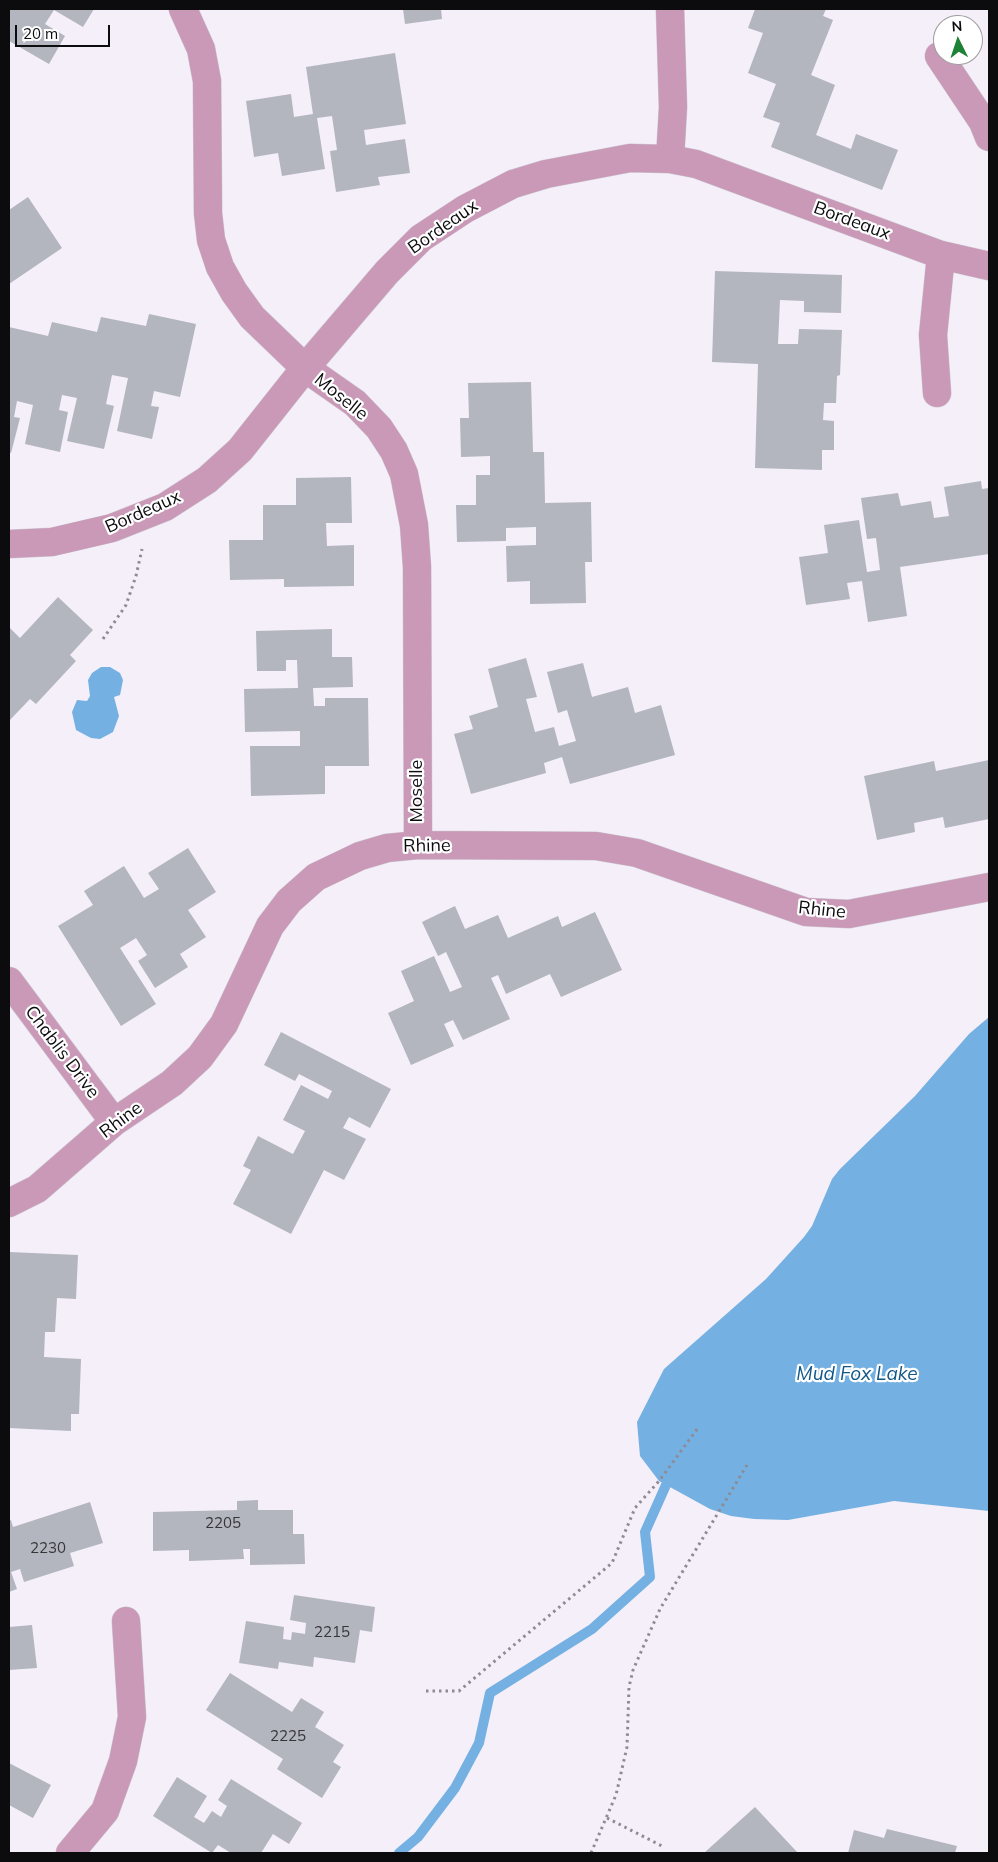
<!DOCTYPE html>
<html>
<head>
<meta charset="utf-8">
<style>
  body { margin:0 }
  #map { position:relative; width:998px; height:1862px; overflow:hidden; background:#f4eff9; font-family:Mulish,sans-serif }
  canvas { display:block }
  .frame { position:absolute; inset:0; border:10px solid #0c0b0e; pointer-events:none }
  .north { position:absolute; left:933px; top:15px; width:50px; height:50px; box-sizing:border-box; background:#fff; border:1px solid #9e9d9f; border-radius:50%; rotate:356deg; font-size:14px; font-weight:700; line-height:20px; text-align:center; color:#0c0b0e }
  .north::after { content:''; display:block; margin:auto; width:18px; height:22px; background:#1d8236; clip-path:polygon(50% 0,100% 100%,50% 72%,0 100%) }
  .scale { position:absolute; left:15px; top:25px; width:95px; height:22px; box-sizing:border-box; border:2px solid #0c0b0e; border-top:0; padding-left:6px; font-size:15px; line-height:18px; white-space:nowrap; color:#0c0b0e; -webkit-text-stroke:4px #fff; paint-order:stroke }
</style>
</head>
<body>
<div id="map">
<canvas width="998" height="1862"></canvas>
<div class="frame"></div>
<div class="north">N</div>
<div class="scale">20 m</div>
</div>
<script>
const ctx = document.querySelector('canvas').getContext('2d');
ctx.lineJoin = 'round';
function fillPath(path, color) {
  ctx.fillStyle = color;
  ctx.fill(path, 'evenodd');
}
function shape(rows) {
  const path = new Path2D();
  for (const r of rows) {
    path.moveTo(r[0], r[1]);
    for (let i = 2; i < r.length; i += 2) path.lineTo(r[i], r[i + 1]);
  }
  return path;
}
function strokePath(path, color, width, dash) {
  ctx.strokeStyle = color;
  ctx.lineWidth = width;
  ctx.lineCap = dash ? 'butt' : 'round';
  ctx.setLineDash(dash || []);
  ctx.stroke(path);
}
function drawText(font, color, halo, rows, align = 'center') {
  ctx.font = font + ' Mulish,sans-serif';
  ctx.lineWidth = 4.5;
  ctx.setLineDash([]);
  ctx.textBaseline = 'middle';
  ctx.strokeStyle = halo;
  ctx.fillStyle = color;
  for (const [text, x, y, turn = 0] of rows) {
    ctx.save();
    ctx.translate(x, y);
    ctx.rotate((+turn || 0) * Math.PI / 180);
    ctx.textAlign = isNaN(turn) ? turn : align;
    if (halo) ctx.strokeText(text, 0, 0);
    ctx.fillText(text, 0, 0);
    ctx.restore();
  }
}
fillPath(shape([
  [101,667,110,667,120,673,123,680,120,695,114,697,119,716,113,732,100,739,91,738,76,730,72,712,77,700,87,701,90,696,88,680,92,673],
  [989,1017,989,1511,894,1501,788,1520,754,1519,731,1516,710,1509,659,1481,640,1456,637,1422,664,1369,766,1279,804,1237,812,1226,832,1179,840,1169,915,1096,969,1034]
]), '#74b0e1');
strokePath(shape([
  [399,1853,418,1837,455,1788,479,1743,490,1693,592,1629,650,1577,645,1532,666,1485]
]), '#74b0e1', 10);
fillPath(shape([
  [9,9,94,9,83,27,54,10,45,24,65,36,49,64,9,41],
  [403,9,441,9,442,19,405,24],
  [755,9,826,9,823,16,833,20,811,75,835,85,816,135,851,149,856,134,898,150,882,190,771,147,780,123,763,117,776,84,748,73,763,33,748,28],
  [395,53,406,124,364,130,366,145,405,139,410,173,378,177,380,185,336,192,330,151,337,150,332,116,317,118,325,169,282,176,278,153,254,157,246,101,291,94,294,117,313,114,306,67],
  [28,197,62,248,9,284,9,210],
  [715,271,842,275,841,313,804,312,804,301,780,300,778,344,798,344,799,329,842,330,840,375,837,376,836,403,824,403,823,420,834,421,834,450,822,450,822,470,755,468,758,364,712,362],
  [149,314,196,324,180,397,154,391,151,406,159,407,152,439,117,431,128,378,112,375,106,404,114,406,104,449,67,441,77,398,62,395,59,410,68,412,60,452,25,444,33,405,17,401,14,417,20,418,11,453,9,452,9,327,48,336,52,322,97,332,101,317,146,326],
  [531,382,533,452,544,452,545,503,591,502,592,562,585,562,586,603,530,604,530,581,507,582,506,546,536,545,536,527,506,528,506,541,457,542,456,505,476,505,476,475,490,475,490,456,461,457,460,418,469,418,468,383],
  [351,477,352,523,326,523,327,546,354,545,354,586,284,587,284,579,230,580,229,540,263,540,263,505,296,505,296,478],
  [981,481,982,489,989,488,989,554,900,567,907,616,868,622,862,581,847,583,850,599,806,605,799,557,828,553,824,525,859,520,867,572,880,570,876,538,867,539,861,498,898,493,901,506,931,501,934,518,949,516,944,487],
  [58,597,93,630,70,655,76,661,36,704,30,699,9,721,9,627,20,638],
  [332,629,332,657,352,657,353,687,313,688,314,706,325,706,325,698,368,698,369,766,325,766,325,794,251,796,250,746,300,746,300,731,245,732,244,689,298,688,297,660,286,660,286,671,257,671,256,631],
  [526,658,537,697,526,699,535,732,554,727,559,746,576,741,567,710,558,713,547,672,583,663,592,697,628,687,635,713,661,705,675,755,570,784,562,757,544,763,546,773,471,794,454,734,473,729,469,716,498,707,488,669],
  [989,760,989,819,945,828,943,817,914,823,915,832,877,840,864,776,934,761,936,771],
  [188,848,216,892,188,910,206,937,180,954,188,967,155,988,138,961,147,955,136,938,120,948,156,1004,121,1026,58,926,93,905,84,891,124,866,144,898,159,889,148,873],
  [455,906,465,929,498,915,508,938,558,916,562,927,595,912,622,970,561,997,550,974,506,994,498,975,491,978,510,1019,463,1040,453,1020,444,1024,454,1046,411,1065,388,1013,414,1001,401,971,434,956,450,992,462,987,446,952,438,956,422,922],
  [281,1032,391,1089,370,1128,349,1117,343,1128,366,1139,344,1180,324,1170,291,1234,233,1204,251,1170,243,1166,258,1136,293,1154,305,1131,283,1120,301,1085,328,1099,332,1091,299,1074,295,1081,264,1065],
  [9,1252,78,1255,76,1299,57,1298,55,1332,45,1332,44,1357,81,1359,79,1414,71,1414,71,1431,9,1428],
  [258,1500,258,1510,293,1510,293,1534,304,1534,305,1564,250,1565,250,1549,243,1549,244,1559,189,1561,189,1550,153,1551,153,1512,237,1510,237,1501],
  [90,1502,103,1543,70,1553,74,1566,24,1582,20,1569,11,1572,17,1589,9,1592,9,1521,11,1520,13,1527],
  [294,1595,375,1607,372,1632,360,1630,355,1663,314,1657,313,1667,279,1662,278,1669,239,1663,246,1621,284,1627,283,1639,291,1640,292,1632,305,1634,306,1623,290,1620],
  [32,1625,37,1668,9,1670,9,1627],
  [230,1673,292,1712,301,1698,324,1712,315,1727,344,1745,333,1762,341,1767,322,1798,277,1769,283,1759,206,1710],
  [9,1763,51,1785,33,1818,9,1805],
  [177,1777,207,1796,194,1817,204,1823,212,1811,221,1817,227,1806,218,1800,231,1779,302,1823,289,1844,273,1834,261,1853,231,1853,218,1845,212,1853,153,1816],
  [755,1807,797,1852,795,1853,704,1853],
  [887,1829,957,1846,955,1853,848,1853,854,1830,884,1838]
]), '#b3b5bf');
const minor = shape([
  [183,9,201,49,207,81,208,213,211,240,220,267,234,292,252,317,305,368,355,403,379,428,394,451,404,474,414,525,417,567,418,845],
  [939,56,983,122,989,137],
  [670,159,673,107,670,9],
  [937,393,933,335,941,255],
  [9,544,52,542,112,528,165,507,207,480,240,450,305,368,387,272,421,238,465,209,513,184,546,174,630,158,670,159,696,164,941,255,989,266],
  [9,981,114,1122],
  [9,1203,37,1189,114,1122,172,1083,200,1057,224,1024,270,926,289,901,316,877,360,856,387,848,418,845,596,846,637,853,806,912,849,914,989,887],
  [70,1853,105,1811,123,1761,132,1717,126,1621]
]);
strokePath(minor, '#cfcbd3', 29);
strokePath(shape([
  [103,639,126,605,136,576,142,549],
  [426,1691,459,1691,612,1563,635,1508,659,1481,698,1428],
  [607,1818,662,1846],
  [591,1853,616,1795,627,1747,629,1687,633,1670,660,1609,747,1465]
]), '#8e8b92', 3, [2.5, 4]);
strokePath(minor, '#c999b7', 28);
drawText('15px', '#36363a', null, [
  ["2205",223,1523],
  ["2230",48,1548],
  ["2215",332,1632],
  ["2225",288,1736]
]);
drawText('18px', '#0c0b0e', '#fff', [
  ["Bordeaux",852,221,20],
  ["Bordeaux",443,227,-35],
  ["Moselle",341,397,39],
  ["Bordeaux",143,512,-24],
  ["Moselle",417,791,-90],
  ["Rhine",427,846,-1],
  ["Rhine",822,910,6],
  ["Chablis Drive",62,1052,53],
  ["Rhine",121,1120,-37]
]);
drawText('italic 19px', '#135886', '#fff', [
  ["Mud Fox Lake",857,1374]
]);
</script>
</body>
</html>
